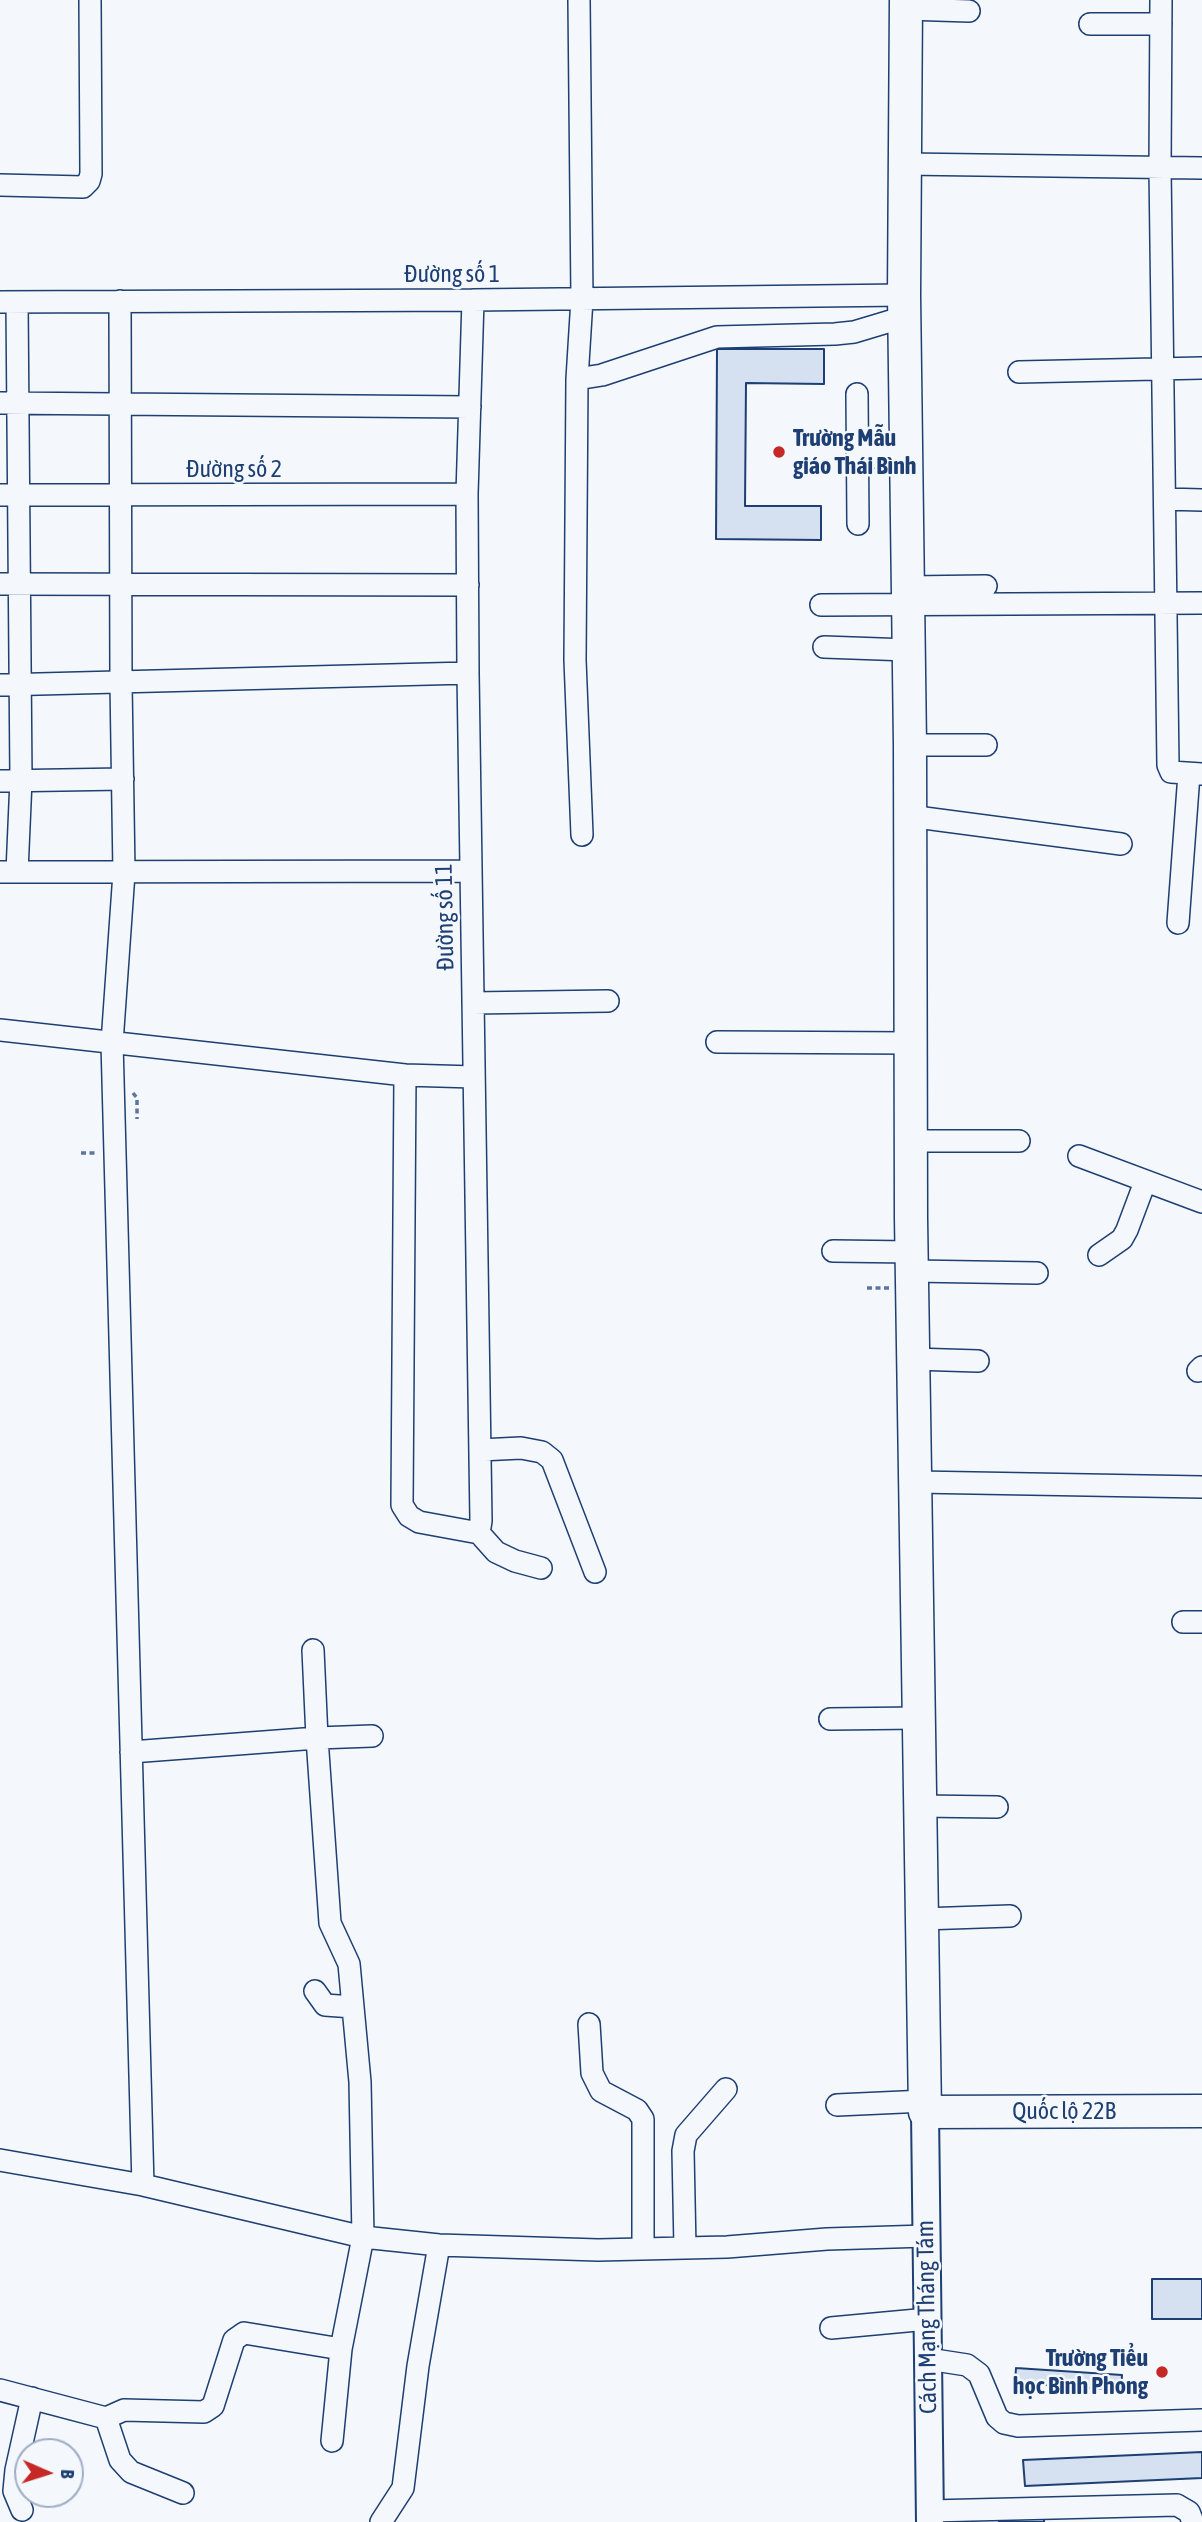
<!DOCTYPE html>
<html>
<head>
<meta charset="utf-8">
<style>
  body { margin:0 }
  #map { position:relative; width:1202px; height:2522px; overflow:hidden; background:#f4f7fb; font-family:"Asap Condensed",sans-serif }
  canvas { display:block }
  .north { position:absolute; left:14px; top:2438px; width:70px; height:70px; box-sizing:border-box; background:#f4f7fb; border:2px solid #9eadc5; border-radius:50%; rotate:93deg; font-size:19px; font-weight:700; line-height:28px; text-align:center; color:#1d3f73 }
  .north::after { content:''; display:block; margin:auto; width:24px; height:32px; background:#c62828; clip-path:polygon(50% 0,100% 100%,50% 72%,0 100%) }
</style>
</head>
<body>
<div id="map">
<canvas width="1202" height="2522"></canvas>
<div class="north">B</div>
</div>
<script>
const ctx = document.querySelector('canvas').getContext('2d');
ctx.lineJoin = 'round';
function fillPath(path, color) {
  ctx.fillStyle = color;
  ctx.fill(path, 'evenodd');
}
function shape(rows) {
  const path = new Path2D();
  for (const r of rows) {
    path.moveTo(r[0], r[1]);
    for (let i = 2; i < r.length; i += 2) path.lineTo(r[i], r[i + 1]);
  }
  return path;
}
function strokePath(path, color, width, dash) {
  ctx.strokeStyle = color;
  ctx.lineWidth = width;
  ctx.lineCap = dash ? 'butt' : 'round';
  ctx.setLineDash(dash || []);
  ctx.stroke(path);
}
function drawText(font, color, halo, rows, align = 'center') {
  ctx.font = font + ' "Asap Condensed",sans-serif';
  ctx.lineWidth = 5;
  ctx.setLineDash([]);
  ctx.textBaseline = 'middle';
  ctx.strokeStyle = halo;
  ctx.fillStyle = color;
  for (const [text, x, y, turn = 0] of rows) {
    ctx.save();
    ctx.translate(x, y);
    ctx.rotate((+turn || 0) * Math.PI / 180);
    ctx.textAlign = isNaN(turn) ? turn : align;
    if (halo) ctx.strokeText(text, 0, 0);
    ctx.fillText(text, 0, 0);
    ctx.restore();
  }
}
const building = shape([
  [717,349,824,349,824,384,746,383,745,506,821,506,821,540,716,539,717,349],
  [1152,2279,1202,2279,1202,2319,1152,2319,1152,2279],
  [1016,2368,1122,2375,1121,2390,1015,2383,1016,2368],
  [1202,2452,1202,2478,1025,2486,1023,2460,1202,2452],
  [1044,2517,1044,2522,999,2522,999,2518,1044,2517]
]);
fillPath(building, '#d5e0f0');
strokePath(building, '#1d3f73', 2);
const minor = shape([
  [579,0,582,299,577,379,575,660,582,835],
  [1161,0,1160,168,1168,765,1171,772,1202,774],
  [906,9,969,11],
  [1090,24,1161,24],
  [905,164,1202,168],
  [0,185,83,187,89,181,91,174,90,0],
  [473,300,467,494,468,673,481,1521,479,1533],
  [120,301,121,683,124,873,112,1043,143,2185],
  [0,302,473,300,904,295],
  [1019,372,1202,368],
  [577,379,602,375,717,337,835,334,854,332,904,317],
  [857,394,858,524],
  [0,403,470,407],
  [857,457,906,457],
  [0,495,467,494],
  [1165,499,1202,500],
  [0,584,468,585],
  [908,587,986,586],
  [821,605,1202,603],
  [824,647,908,650],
  [0,685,468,673],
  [910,745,986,745],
  [0,781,123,779],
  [909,816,1121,844],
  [0,872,470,871],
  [17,872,21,780,17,302],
  [1178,923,1189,774],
  [473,1003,608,1001],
  [0,1030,405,1075],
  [717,1042,910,1043],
  [474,1077,405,1075,402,1505,409,1516,419,1522,479,1533,496,1552,515,1561,541,1568],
  [911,1141,1019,1141],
  [1079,1156,1202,1202],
  [833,1251,912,1252],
  [1099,1255,1122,1239,1127,1230,1145,1182],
  [912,1271,1037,1273],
  [913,1359,978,1361],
  [1198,1371,1202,1367],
  [480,1450,521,1448,542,1452,552,1460,595,1572],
  [916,1482,1202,1487],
  [1183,1622,1202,1622],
  [313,1650,317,1738,372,1736],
  [830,1719,919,1718],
  [131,1752,317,1738,330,1923,349,1964,360,2082,363,2237,341,2349,332,2441],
  [920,1806,997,1807],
  [922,1919,1010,1916],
  [315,1991,325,2005,353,2007],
  [589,2024,592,2073,601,2091,637,2110,643,2119,643,2249],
  [837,2105,925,2101],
  [0,2160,143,2185,363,2237,439,2245,598,2250,685,2248,727,2247,827,2239,926,2236],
  [685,2248,683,2151,686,2135,726,2089],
  [831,2328,928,2319],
  [928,2359,967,2365,979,2374,997,2417,1004,2423,1018,2426,1202,2420],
  [0,2390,106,2418,124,2410,204,2412,213,2406,234,2340,244,2333,341,2349],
  [106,2418,120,2460,131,2472,183,2493],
  [22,2510,14,2491,16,2470,32,2398],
  [930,2511,1177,2505,1189,2512,1193,2522],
  [381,2522,403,2488,418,2366,439,2245]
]);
const major = shape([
  [925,2112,930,2522]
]);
const highway = shape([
  [906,0,904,295,910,745,911,1218,925,2112,1202,2111]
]);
strokePath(minor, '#1d3f73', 24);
strokePath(major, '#1d3f73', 30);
strokePath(highway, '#1d3f73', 35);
strokePath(shape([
  [133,1093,137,1098,137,1119],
  [81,1153,96,1153],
  [867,1288,889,1288]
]), '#5e769c', 3.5, [5, 3.5]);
strokePath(minor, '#f4f7fb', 21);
strokePath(major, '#f4f7fb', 26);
strokePath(highway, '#f4f7fb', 32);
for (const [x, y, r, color] of [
  [779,452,7,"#c62828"],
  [1162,2372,7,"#c62828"]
]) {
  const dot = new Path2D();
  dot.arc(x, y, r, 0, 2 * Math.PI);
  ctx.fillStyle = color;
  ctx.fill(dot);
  strokePath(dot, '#f4f7fb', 2.5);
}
drawText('24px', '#1d3f73', '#f4f7fb', [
  ["Đường số 1",452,274],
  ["Đường số 2",234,469],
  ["Đường số 11",445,917,-91],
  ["Quốc lộ 22B",1064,2111],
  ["Cách Mạng Tháng Tám",927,2317,-91]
]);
drawText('bold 24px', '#1d3f73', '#f4f7fb', [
  ["Trường Mẫu",793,438],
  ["giáo Thái Bình",793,466],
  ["Trường Tiểu",1148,2358,"right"],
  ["học Bình Phong",1148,2386,"right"]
], 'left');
</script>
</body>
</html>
